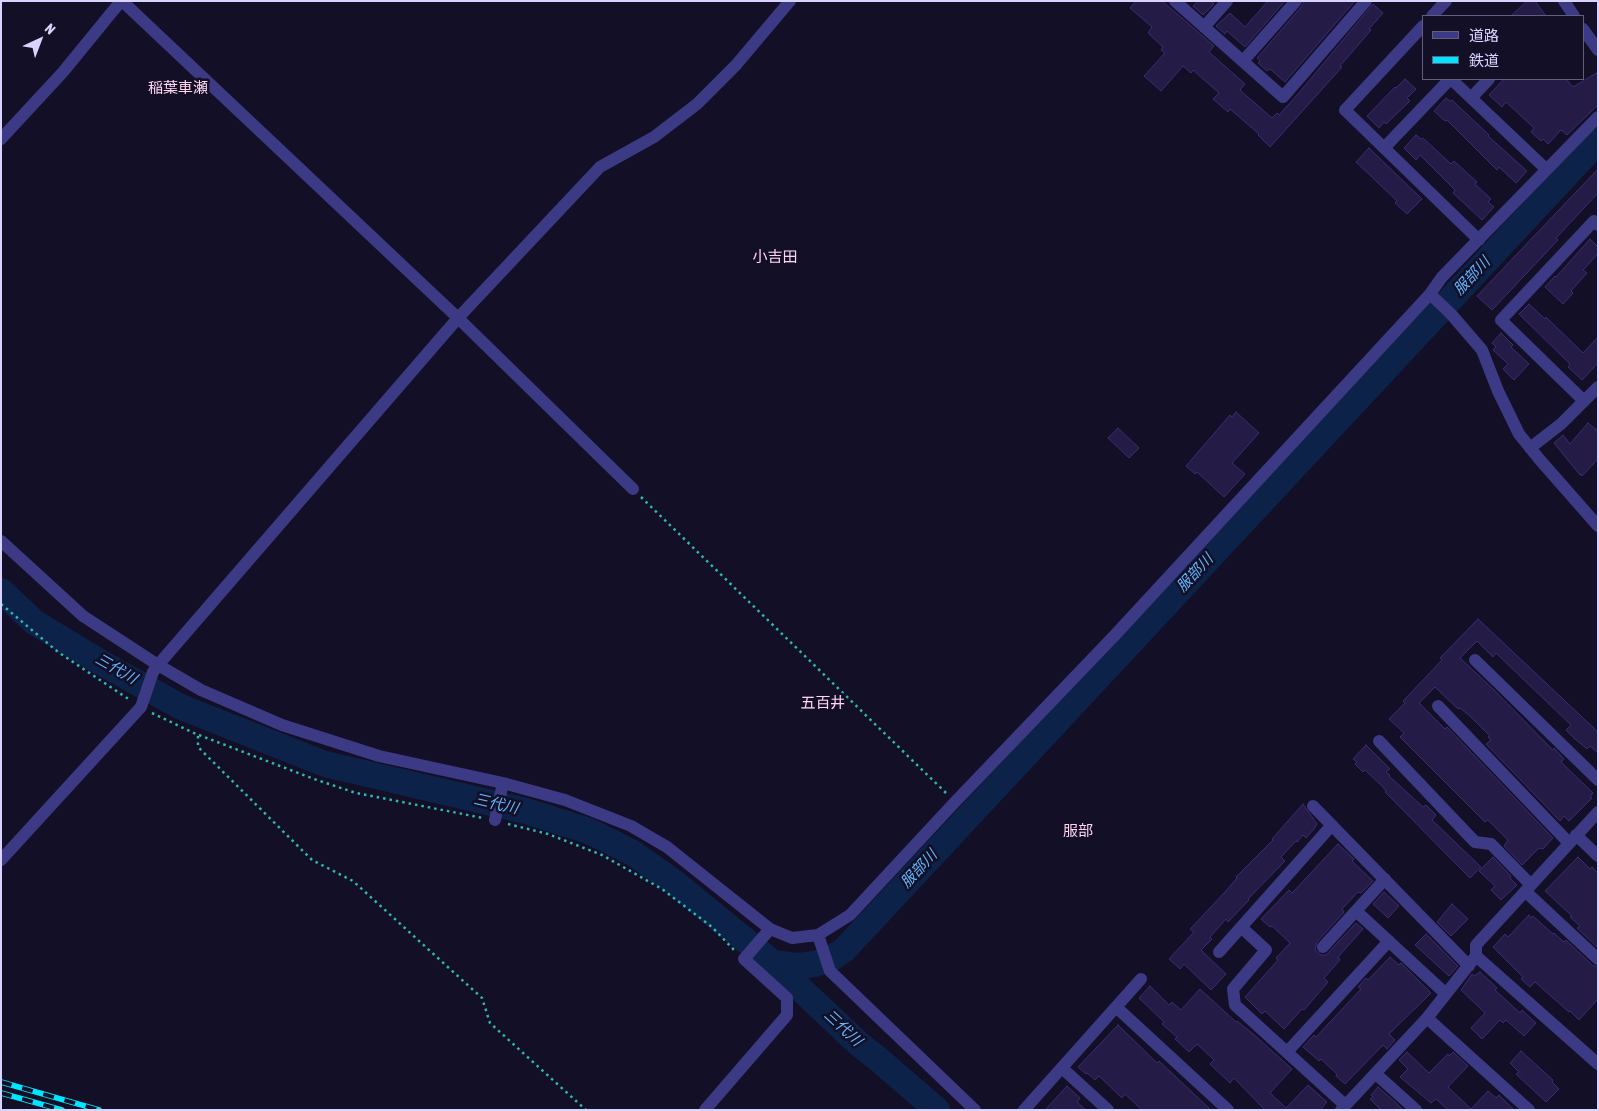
<!DOCTYPE html>
<html>
<head>
<meta charset="utf-8">
<style>
  body { margin:0 }
  #map { position:relative; width:1599px; height:1111px; overflow:hidden; background:#130f26; font-family:"Asap Condensed","Noto Sans JP",sans-serif }
  canvas { display:block }
  .frame { position:absolute; inset:0; border:2px solid #d9d4ff; pointer-events:none }
  .legend { position:absolute; left:1422px; top:15px; width:162px; height:65px; box-sizing:border-box; background:#130f26; border:1px solid #625e7d; margin:0; padding:6px 9px; list-style:none; font-size:15px; color:#d9d4ff }
  .legend li { display:flex; align-items:center; gap:10px; height:25px }
  .legend b { width:25px; border:1px solid #625e7d }
  .north { position:absolute; left:15px; top:15px; width:50px; height:50px; -webkit-text-stroke:4px #130f26; paint-order:stroke; rotate:43deg; font-size:14px; font-weight:700; line-height:20px; text-align:center; color:#d9d4ff }
  .north::after { content:''; display:block; margin:auto; width:18px; height:22px; background:#d9d4ff; clip-path:polygon(50% 0,100% 100%,50% 72%,0 100%) }
</style>
</head>
<body>
<div id="map">
<canvas width="1599" height="1111"></canvas>
<div class="frame"></div>
<ul class="legend">
<li><b style="height:6px;background:#3d3a85"></b>道路</li>
<li><b style="height:6px;background:#00e5ff"></b>鉄道</li>
</ul>
<div class="north">N</div>
</div>
<script>
const ctx = document.querySelector('canvas').getContext('2d');
ctx.lineJoin = 'round';
function shape(rows) {
  const path = new Path2D();
  for (const r of rows) {
    path.moveTo(r[0], r[1]);
    for (let i = 2; i < r.length; i += 2) path.lineTo(r[i], r[i + 1]);
  }
  return path;
}
function strokePath(path, color, width, dash) {
  ctx.strokeStyle = color;
  ctx.lineWidth = width;
  ctx.lineCap = dash ? 'butt' : 'round';
  ctx.setLineDash(dash || []);
  ctx.stroke(path);
}
function fillPath(path, color) {
  ctx.fillStyle = color;
  ctx.fill(path, 'evenodd');
}
function drawText(font, color, halo, rows, align = 'center') {
  ctx.font = font + ' "Asap Condensed","Noto Sans JP",sans-serif';
  ctx.lineWidth = 5;
  ctx.setLineDash([]);
  ctx.textBaseline = 'middle';
  ctx.strokeStyle = halo;
  ctx.fillStyle = color;
  for (const [text, x, y, turn = 0] of rows) {
    ctx.save();
    ctx.translate(x, y);
    ctx.rotate((+turn || 0) * Math.PI / 180);
    ctx.textAlign = isNaN(turn) ? turn : align;
    if (halo) ctx.strokeText(text, 0, 0);
    ctx.fillText(text, 0, 0);
    ctx.restore();
  }
}
strokePath(shape([
  [1,591,34,622,100,662,181,707,325,764,526,811,589,831,633,853,674,882,773,963,860,1045,877,1058,937,1110],
  [773,963,798,966,815,964,832,958,844,950,1598,141]
]), '#0c2248', 26);
const building = shape([
  [1136,1,1162,1,1182,18,1214,46,1209,52,1245,84,1240,90,1272,118,1277,113,1279,115,1298,94,1373,4,1383,13,1369,29,1371,30,1340,66,1342,67,1270,147,1258,135,1259,134,1230,109,1228,112,1213,99,1219,93,1193,70,1191,73,1183,66,1161,91,1144,76,1165,53,1161,50,1163,47,1148,33,1152,27,1130,8,1136,1],
  [1198,1,1211,1,1214,4,1203,15,1193,6,1198,1],
  [1268,1,1285,1,1245,47,1227,31,1225,34,1216,26,1230,13,1245,27,1268,1],
  [1304,1,1355,1,1285,82,1270,69,1267,71,1258,63,1260,61,1257,58,1302,6,1304,1],
  [1527,1,1535,1,1546,16,1511,16,1527,1],
  [1598,72,1598,105,1567,135,1561,130,1548,144,1543,139,1541,141,1531,132,1534,128,1506,102,1502,107,1489,95,1504,79,1566,79,1573,87,1598,72],
  [1405,79,1416,89,1407,98,1410,101,1386,124,1384,122,1379,128,1367,116,1395,87,1396,88,1405,79],
  [1446,98,1450,101,1452,100,1489,135,1488,136,1527,171,1516,183,1499,167,1497,170,1447,120,1445,121,1434,111,1446,98],
  [1416,135,1421,139,1423,138,1451,164,1454,161,1477,182,1475,184,1491,199,1488,202,1494,207,1482,220,1453,193,1455,190,1420,155,1416,160,1404,148,1416,135],
  [1369,148,1422,199,1407,214,1395,203,1397,201,1356,162,1369,148],
  [1598,169,1598,193,1556,238,1558,240,1492,310,1477,296,1598,169],
  [1590,239,1598,247,1598,254,1583,270,1587,273,1571,291,1573,293,1563,304,1545,287,1555,276,1556,277,1590,239],
  [1529,304,1545,319,1546,317,1583,353,1598,337,1598,363,1582,380,1568,367,1570,364,1519,314,1529,304],
  [1501,333,1513,345,1511,347,1529,364,1514,380,1503,369,1508,364,1493,350,1496,347,1492,343,1501,333],
  [1236,412,1259,433,1232,463,1245,474,1224,497,1197,472,1195,474,1186,466,1230,415,1232,417,1236,412],
  [1588,423,1598,431,1598,459,1582,476,1581,474,1580,475,1554,443,1563,435,1570,444,1588,423],
  [1118,428,1139,448,1129,458,1108,438,1118,428],
  [1478,619,1598,732,1598,753,1590,746,1587,749,1575,739,1566,730,1571,725,1496,653,1493,657,1477,641,1460,658,1491,687,1553,750,1554,748,1564,759,1561,762,1593,793,1590,797,1592,798,1569,821,1564,816,1560,821,1486,744,1491,740,1488,737,1490,736,1471,717,1460,708,1458,709,1435,687,1419,703,1445,729,1447,727,1553,838,1543,849,1539,848,1522,865,1504,846,1508,840,1488,820,1485,822,1400,737,1404,733,1389,719,1405,703,1403,701,1442,660,1440,658,1478,619],
  [1366,745,1390,769,1386,772,1390,775,1389,776,1423,807,1426,805,1436,815,1432,820,1481,867,1470,878,1385,792,1386,791,1383,787,1365,770,1363,772,1355,764,1357,762,1353,759,1366,745],
  [1303,804,1317,824,1314,829,1306,838,1303,835,1297,842,1296,841,1281,857,1285,861,1248,899,1249,900,1228,922,1226,919,1210,937,1212,939,1201,950,1226,974,1211,990,1184,964,1180,969,1169,959,1194,932,1190,929,1226,891,1237,878,1236,877,1273,840,1272,839,1303,804],
  [1338,844,1354,859,1352,861,1373,881,1361,893,1358,892,1342,909,1344,912,1317,942,1315,950,1321,955,1326,955,1356,923,1363,929,1338,957,1340,960,1324,978,1328,982,1304,1010,1302,1009,1284,1029,1265,1011,1262,1014,1245,997,1278,960,1276,958,1290,943,1272,926,1270,927,1261,919,1289,890,1292,893,1338,844],
  [1493,857,1511,876,1510,878,1517,885,1501,900,1491,890,1495,886,1479,871,1493,857],
  [1578,857,1590,869,1592,867,1598,873,1598,948,1577,928,1580,926,1570,917,1572,916,1545,891,1578,857],
  [1384,892,1399,906,1388,918,1373,904,1384,892],
  [1452,904,1468,919,1451,936,1437,922,1452,904],
  [1529,915,1531,918,1533,916,1553,934,1554,933,1564,942,1566,940,1592,965,1598,967,1598,999,1579,1020,1570,1011,1569,1012,1535,982,1530,987,1521,979,1523,977,1493,947,1505,934,1508,937,1529,915],
  [1426,934,1458,966,1449,976,1415,945,1426,934],
  [1390,957,1399,965,1401,963,1431,993,1389,1034,1395,1040,1387,1049,1383,1045,1345,1084,1336,1076,1337,1074,1321,1059,1319,1061,1303,1047,1314,1035,1316,1037,1361,989,1358,987,1366,978,1368,980,1390,957],
  [1480,972,1497,988,1495,990,1520,1013,1522,1010,1536,1023,1524,1036,1506,1020,1503,1023,1500,1020,1482,1039,1471,1028,1485,1013,1461,990,1472,974,1474,976,1480,972],
  [1150,986,1169,1005,1172,1002,1181,1010,1200,989,1236,1022,1237,1021,1252,1033,1292,1069,1270,1093,1286,1108,1308,1085,1327,1102,1320,1110,1265,1110,1234,1078,1230,1083,1210,1064,1214,1060,1197,1044,1189,1052,1175,1039,1177,1037,1162,1024,1164,1022,1139,998,1150,986],
  [1118,1025,1157,1063,1159,1061,1211,1110,1142,1110,1125,1094,1122,1098,1099,1076,1095,1080,1087,1073,1086,1074,1078,1067,1118,1025],
  [1521,1051,1553,1080,1552,1082,1559,1089,1546,1102,1516,1074,1519,1072,1510,1063,1521,1051],
  [1407,1052,1429,1073,1448,1054,1449,1056,1453,1052,1468,1066,1448,1087,1471,1109,1488,1091,1496,1098,1499,1095,1514,1110,1448,1110,1436,1099,1431,1103,1400,1077,1408,1069,1399,1060,1407,1052],
  [1067,1086,1080,1098,1077,1102,1086,1110,1045,1110,1067,1086],
  [1378,1087,1395,1102,1403,1110,1381,1110,1370,1099,1373,1097,1371,1095,1378,1087]
]);
fillPath(building, '#241b47');
strokePath(building, '#3b2d73', 1);
strokePath(shape([
  [641,497,946,793],
  [1,604,58,652,130,700],
  [152,713,198,735,198,747,312,860,353,881,482,998,490,1023,586,1110],
  [199,735,314,779,356,793,483,818],
  [508,824,548,834,602,855,662,889,712,927,735,951]
]), '#2fb8b0', 2.5, [2.5, 4]);
strokePath(shape([
  [122,1,458,318,633,489],
  [1175,1,1283,97,1366,1],
  [1564,1,1574,16],
  [1432,16,1446,1],
  [1423,26,1345,110,1479,240],
  [1204,27,1227,1],
  [1583,29,1598,50],
  [1243,61,1296,1],
  [1451,79,1546,169],
  [1471,98,1489,79],
  [1,139,63,72,121,1],
  [1384,148,1450,79],
  [1430,294,1451,314,1482,350,1498,391,1519,434,1540,460,1598,526],
  [1584,401,1501,320,1594,221,1598,225],
  [1530,448,1561,424,1598,387],
  [1,541,83,616,158,665,201,690,282,725,379,756,503,783,565,800,631,826,667,847,770,929,792,938,818,935,850,915,955,802,1115,635,1430,294,1442,277,1598,117],
  [1475,660,1598,780],
  [1438,706,1569,843],
  [1379,741,1475,842,1491,844,1531,885],
  [1313,806,1469,966],
  [495,820,503,783],
  [1576,835,1598,856],
  [1,860,141,707,153,672,158,665,458,318,600,167,654,137,697,104,736,65,790,1],
  [1526,892,1598,959],
  [1356,911,1446,994],
  [1241,927,1266,950,1233,989,1235,1005,1345,1105],
  [818,935,830,971,975,1110],
  [1323,947,1385,879],
  [1219,952,1332,825],
  [1476,956,1598,1064],
  [1116,1007,1228,1110],
  [1427,1018,1529,1110],
  [1287,1052,1389,941],
  [1062,1068,1108,1110],
  [1376,1074,1416,1110],
  [705,1110,787,1015,787,998,744,959,770,929],
  [1024,1110,1141,979],
  [1341,1110,1427,1018,1476,956,1476,945,1598,812]
]), '#3d3a85', 12);
const rail = shape([
  [1,1082,99,1110],
  [1,1093,62,1110]
]);
strokePath(rail, '#00e5ff', 5.5);
strokePath(rail, '#130f26', 4, [11]);
drawText('15px', '#ffd6f0', '#130f26', [
  ["稲葉車瀬",178,88],
  ["小吉田",775,257],
  ["五百井",823,703],
  ["服部",1078,831]
]);
drawText('italic 15px', '#62b6ff', '#130f26', [
  ["服部川",1472,276,-47],
  ["服部川",1195,573,-47],
  ["三代川",116,669,30],
  ["三代川",496,804,13],
  ["服部川",919,869,-47],
  ["三代川",843,1028,43]
]);
</script>
</body>
</html>
